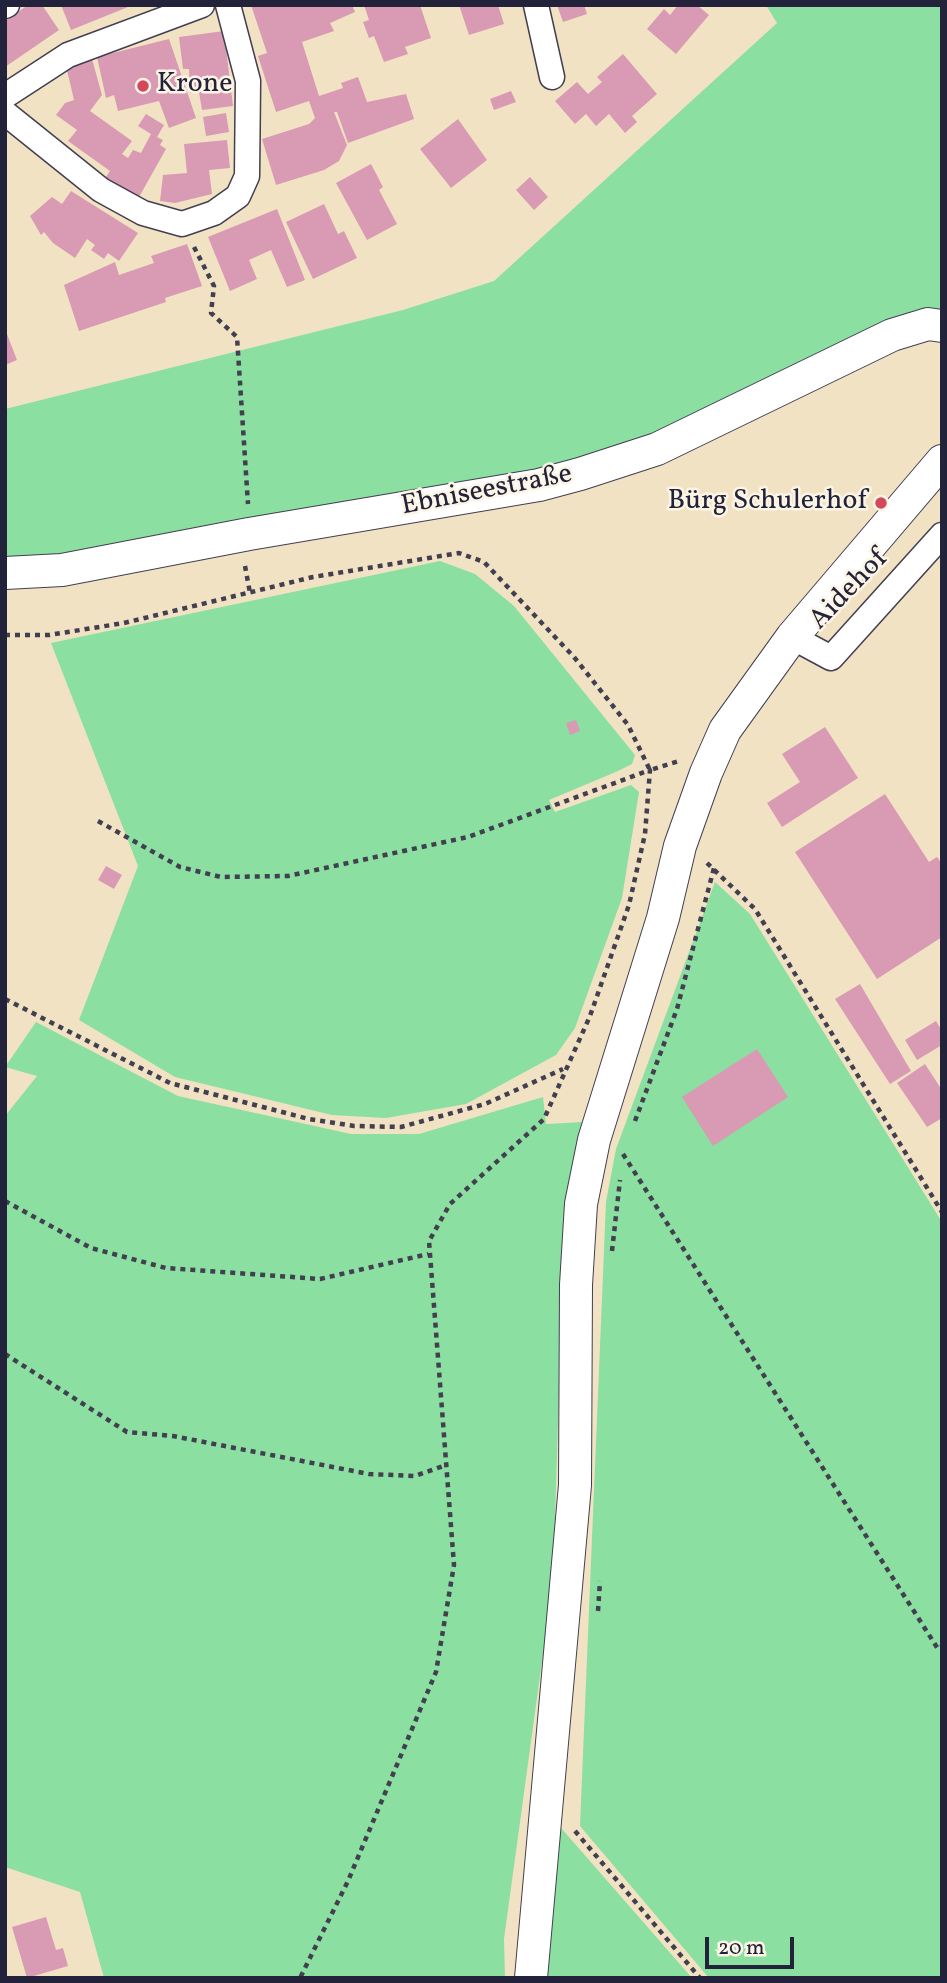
<!DOCTYPE html>
<html>
<head>
<meta charset="utf-8">
<style>
  body { margin:0 }
  #map { position:relative; width:947px; height:1983px; overflow:hidden; background:#f2e2c4; font-family:Vollkorn,serif }
  canvas { display:block }
  .frame { position:absolute; inset:0; border:7px solid #22223b; pointer-events:none }
  .scale { position:absolute; left:705px; top:1937px; width:89px; height:32px; box-sizing:border-box; border:4px solid #22223b; border-top:0; padding-left:9px; font-size:21px; line-height:24px; white-space:nowrap; color:#22223b; -webkit-text-stroke:5px #fcf5e5; paint-order:stroke }
</style>
</head>
<body>
<div id="map">
<canvas width="947" height="1983"></canvas>
<div class="frame"></div>
<div class="scale">20 m</div>
</div>
<script>
const ctx = document.querySelector('canvas').getContext('2d');
ctx.lineJoin = 'round';
function fillPath(path, color) {
  ctx.fillStyle = color;
  ctx.fill(path, 'evenodd');
}
function shape(rows) {
  const path = new Path2D();
  for (const r of rows) {
    path.moveTo(r[0], r[1]);
    for (let i = 2; i < r.length; i += 2) path.lineTo(r[i], r[i + 1]);
  }
  return path;
}
function strokePath(path, color, width, dash) {
  ctx.strokeStyle = color;
  ctx.lineWidth = width;
  ctx.lineCap = dash ? 'butt' : 'round';
  ctx.setLineDash(dash || []);
  ctx.stroke(path);
}
function drawText(font, color, halo, rows, align = 'center') {
  ctx.font = font + ' Vollkorn,serif';
  ctx.lineWidth = 5;
  ctx.setLineDash([]);
  ctx.textBaseline = 'middle';
  ctx.strokeStyle = halo;
  ctx.fillStyle = color;
  for (const [text, x, y, turn = 0] of rows) {
    ctx.save();
    ctx.translate(x, y);
    ctx.rotate((+turn || 0) * Math.PI / 180);
    ctx.textAlign = isNaN(turn) ? turn : align;
    if (halo) ctx.strokeText(text, 0, 0);
    ctx.fillText(text, 0, 0);
    ctx.restore();
  }
}
fillPath(shape([
  [766,5,942,5,942,314,707,416,577,464,22,560,5,560,5,409,403,310,494,281,777,23],
  [440,561,475,574,514,606,635,755,632,764,618,771,549,800,555,812,631,785,639,792,622,898,575,1028,556,1055,466,1104,386,1118,332,1115,175,1077,79,1020,138,866,51,643],
  [715,882,750,914,942,1222,942,1978,709,1978,580,1826,606,1202,616,1149],
  [36,1022,178,1096,351,1134,419,1134,543,1097,546,1124,583,1122,569,1180,564,1226,555,1521,549,1610,504,1939,505,1978,104,1978,80,1892,5,1867,5,1116,37,1076,5,1067],
  [555,1821,692,1978,545,1978]
]), '#8bdfa0');
fillPath(shape([
  [28,5,42,5,59,30,5,67,5,21],
  [61,5,133,5,71,30],
  [251,5,352,5,355,12,330,23,334,31,302,42,319,96,343,88,341,83,358,77,367,102,406,94,414,119,348,143,337,112,334,112,347,145,339,161,324,170,276,185,262,139,309,124,315,118,309,101,276,112,258,56,267,53],
  [364,5,420,5,431,38,405,47,408,54,384,62,374,36,369,38,363,22,369,20],
  [459,5,498,5,504,24,469,35],
  [557,5,584,5,587,14,563,22],
  [678,5,697,5,709,15,676,54,647,29,664,9,670,15],
  [224,31,233,106,202,110,199,92,190,93,189,69,183,69,179,37],
  [169,39,196,118,169,128,159,101,118,111,114,95,106,98,97,57],
  [623,54,657,94,632,116,637,122,625,133,609,114,596,126,586,114,575,124,555,101,577,82,588,94,602,82,597,77],
  [92,59,102,95,90,111,132,141,122,154,128,158,133,150,141,153,151,134,138,126,146,114,164,125,157,137,163,140,160,145,166,149,139,197,115,184,106,177,110,171,68,141,77,130,56,115,65,103,74,100,66,66],
  [511,91,516,102,494,110,490,99],
  [226,113,229,132,206,136,203,117],
  [458,119,487,160,451,188,420,149],
  [227,140,230,168,209,170,212,194,175,203,160,201,163,175,187,173,184,144],
  [371,164,383,187,379,190,397,224,367,240,336,183],
  [530,177,548,197,534,210,516,190],
  [71,191,138,233,119,261,108,253,104,259,91,250,95,245,87,239,75,258,53,243,44,232,41,235,30,216,52,197,62,204],
  [324,204,338,234,344,231,357,258,313,279,286,222],
  [277,209,305,280,287,287,271,250,249,260,257,279,230,291,208,237],
  [187,244,202,286,165,298,166,302,79,331,64,285,115,262,119,275,154,263,151,256],
  [5,329,17,360,5,365],
  [576,720,580,731,570,735,566,723],
  [825,727,858,778,782,827,767,803,800,782,782,754],
  [885,794,929,862,937,857,942,864,942,937,877,979,795,852],
  [106,866,122,875,114,889,98,880],
  [860,984,911,1071,890,1084,835,999],
  [936,1021,942,1031,942,1045,917,1060,905,1040],
  [757,1049,788,1097,713,1146,682,1097],
  [925,1064,942,1090,942,1118,927,1127,897,1083],
  [46,1917,56,1950,63,1948,68,1966,27,1978,12,1927]
]), '#d99ab4');
const minor = shape([
  [536,5,552,77],
  [5,6,7,5],
  [5,96,68,55,202,5],
  [5,113,101,190,143,213,182,224,214,213,238,196,247,176,248,81,228,5],
  [792,637,831,658,942,535]
]);
const tertiary = shape([
  [5,573,62,570,249,534,539,485,580,474,657,449,892,335,928,324,942,326],
  [531,1978,575,1485,576,1285,581,1204,594,1140,663,918,680,846,706,773,725,730,792,637,942,461]
]);
strokePath(minor, '#413f50', 27);
strokePath(tertiary, '#413f50', 34);
strokePath(shape([
  [194,247,214,286,211,313,237,337,248,504],
  [245,566,250,593],
  [5,635,49,635,124,623,313,577,459,553,484,562,574,657,628,725,650,770,679,761],
  [98,821,180,867,221,877,288,876,468,837,650,770,645,834,629,905,590,1016,544,1119,450,1204,429,1241,454,1565,436,1672,348,1881,300,1978],
  [707,863,755,909,942,1212],
  [5,999,170,1083,309,1119,354,1126,401,1127,485,1104,563,1069],
  [635,1121,677,1009,714,868],
  [623,1154,938,1649,942,1646],
  [5,1201,91,1248,166,1268,320,1279,428,1254],
  [612,1251,620,1180],
  [5,1354,127,1432,173,1436,369,1474,415,1476,446,1465],
  [598,1611,600,1581],
  [575,1831,700,1978]
]), '#413f50', 4.5, [5, 5]);
strokePath(minor, '#fff', 24);
strokePath(tertiary, '#fff', 32);
for (const [x, y, r, color] of [
  [143,86,7,"#d1495b"],
  [881,503,7,"#d1495b"]
]) {
  const dot = new Path2D();
  dot.arc(x, y, r, 0, 2 * Math.PI);
  ctx.fillStyle = color;
  ctx.fill(dot);
  strokePath(dot, '#fcf5e5', 2.5);
}
drawText('28px', '#22223b', '#fcf5e5', [
  ["Krone",157,86],
  ["Bürg Schulerhof",867,503,"right"]
], 'left');
drawText('28px', '#22223b', '#fcf5e5', [
  ["Ebniseestraße",487,492,-11],
  ["Aidehof",850,591,-46]
]);
</script>
</body>
</html>
